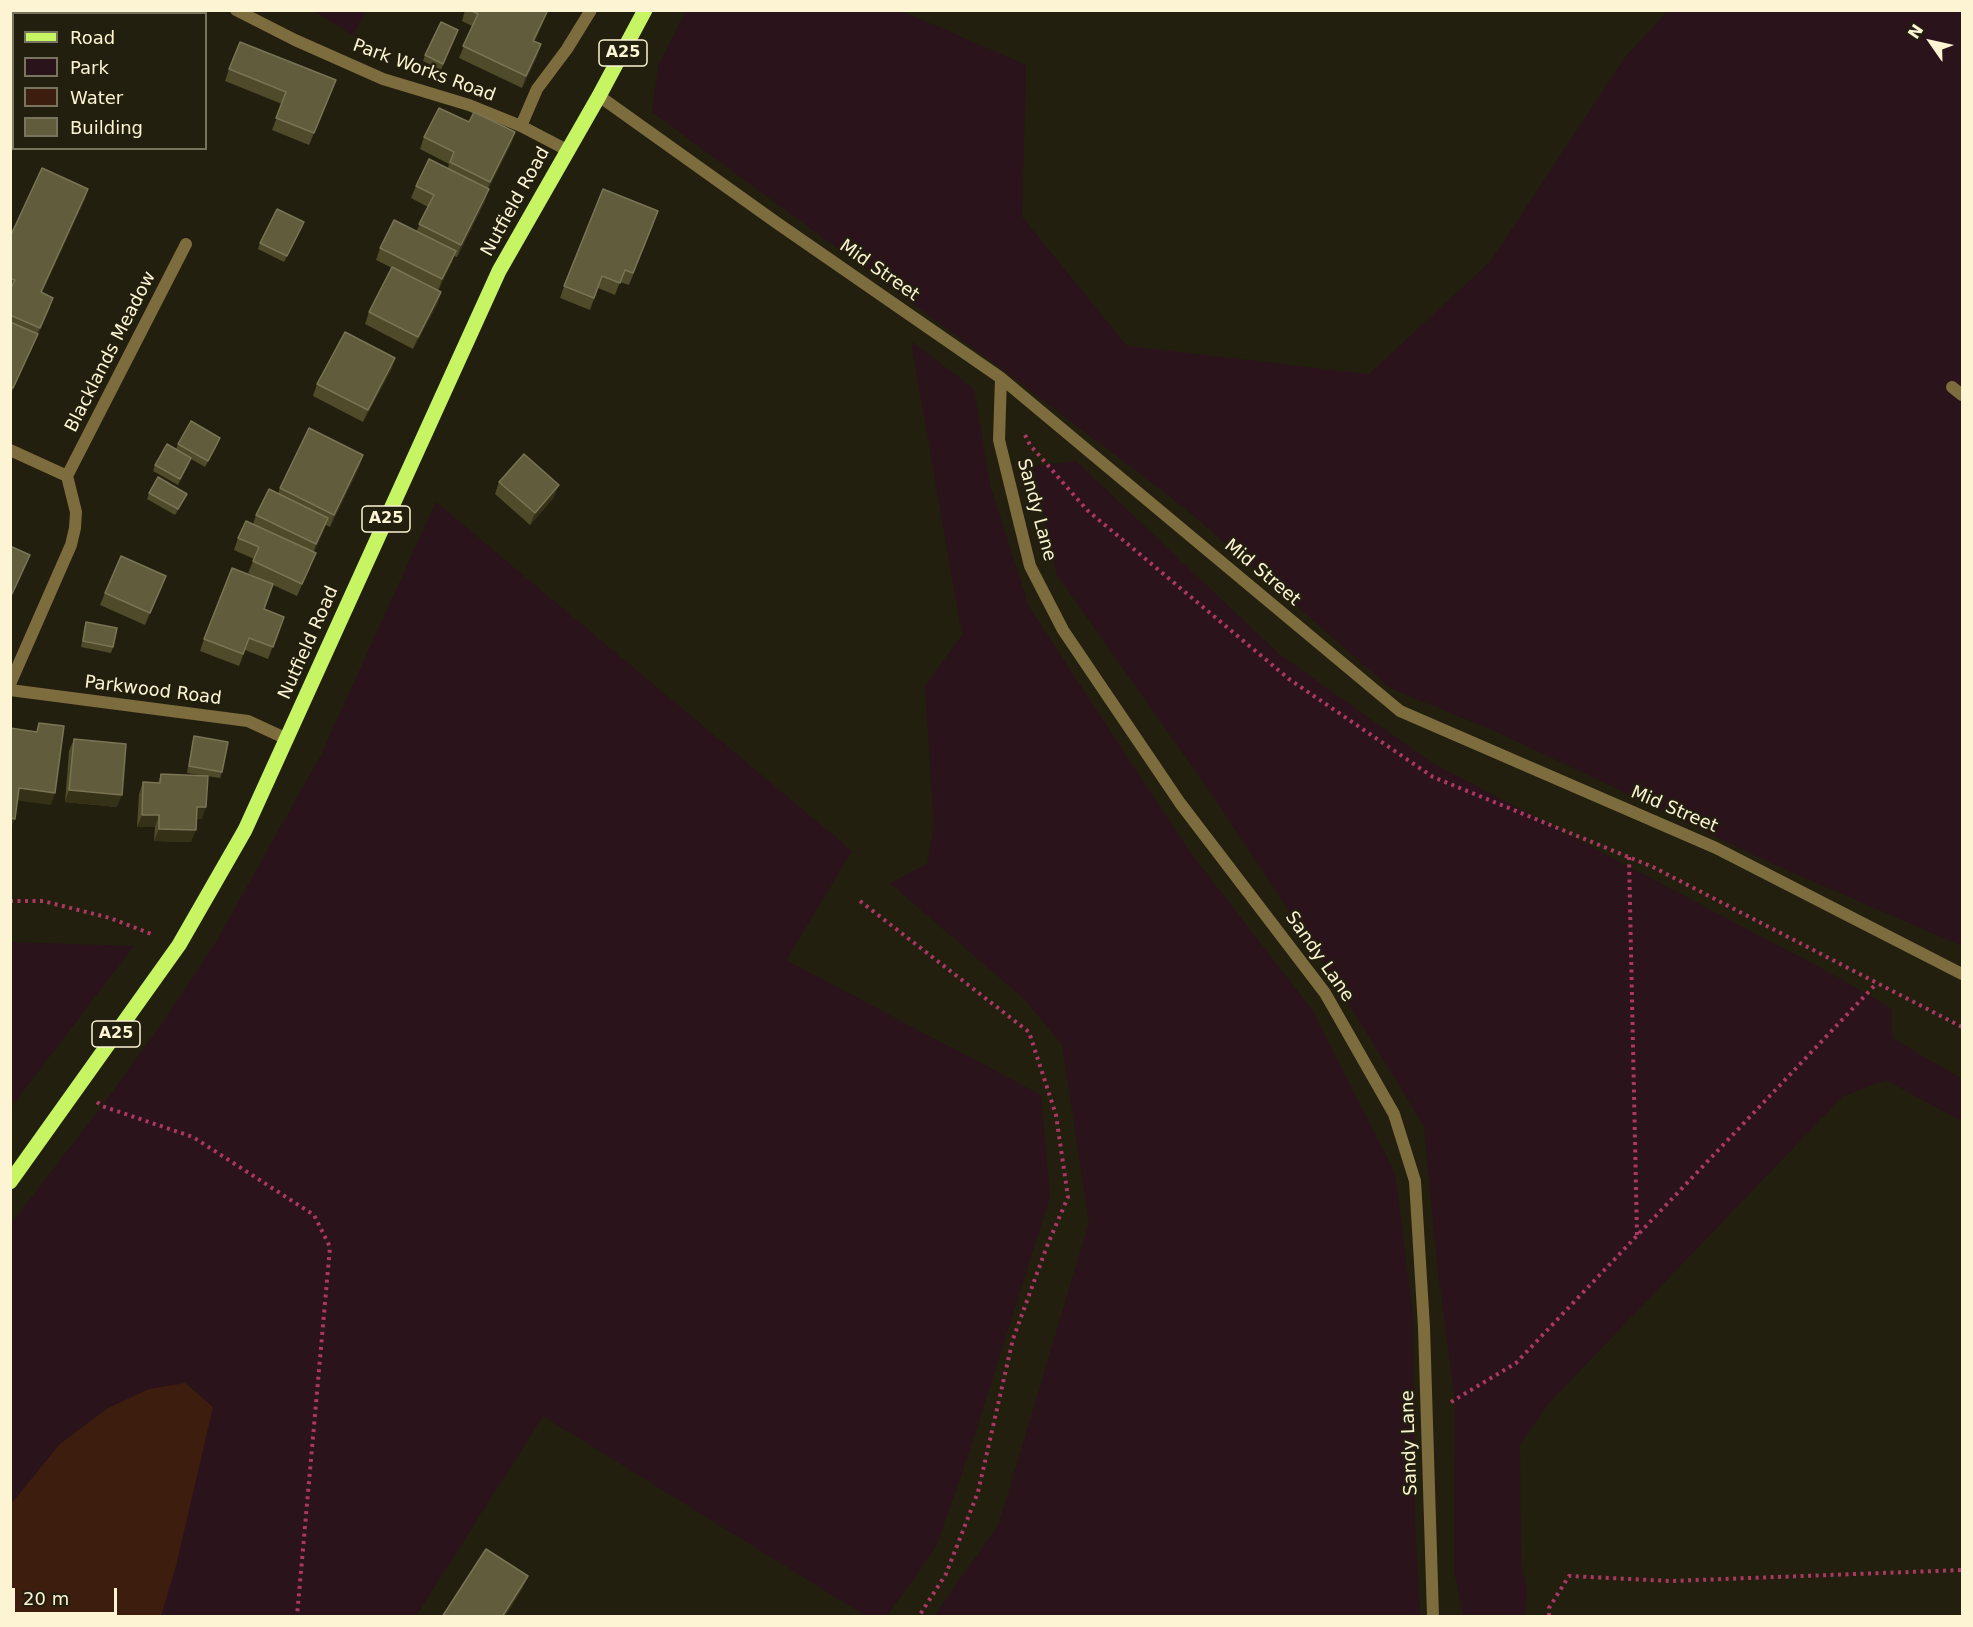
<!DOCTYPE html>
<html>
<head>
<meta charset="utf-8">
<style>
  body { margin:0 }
  #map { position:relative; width:1973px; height:1627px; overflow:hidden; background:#221f0f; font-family:"DejaVu Sans",sans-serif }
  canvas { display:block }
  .frame { position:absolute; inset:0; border:12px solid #fcf4d3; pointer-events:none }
  .legend { position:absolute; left:12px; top:12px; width:195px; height:138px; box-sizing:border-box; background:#221f0f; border:2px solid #79745d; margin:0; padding:8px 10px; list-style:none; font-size:18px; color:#fcf4d3 }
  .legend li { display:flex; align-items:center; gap:12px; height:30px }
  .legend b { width:30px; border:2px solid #79745d }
  .north { position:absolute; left:1901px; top:12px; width:60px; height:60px; -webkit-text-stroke:4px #221f0f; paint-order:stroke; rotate:304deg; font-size:16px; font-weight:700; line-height:24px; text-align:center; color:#fcf4d3 }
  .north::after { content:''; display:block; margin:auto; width:21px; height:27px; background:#fcf4d3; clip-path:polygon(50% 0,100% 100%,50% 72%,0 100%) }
  .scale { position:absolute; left:12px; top:1588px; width:105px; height:27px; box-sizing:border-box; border:3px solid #fcf4d3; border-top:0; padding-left:8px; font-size:18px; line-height:21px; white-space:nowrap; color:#fcf4d3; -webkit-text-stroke:4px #221f0f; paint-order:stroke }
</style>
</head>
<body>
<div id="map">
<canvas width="1973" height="1627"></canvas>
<div class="frame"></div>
<ul class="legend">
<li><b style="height:8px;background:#c6f462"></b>Road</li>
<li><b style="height:16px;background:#2b131b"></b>Park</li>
<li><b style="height:16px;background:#3d1d0d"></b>Water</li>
<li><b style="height:16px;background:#615c3c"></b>Building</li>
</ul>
<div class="north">N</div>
<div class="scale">20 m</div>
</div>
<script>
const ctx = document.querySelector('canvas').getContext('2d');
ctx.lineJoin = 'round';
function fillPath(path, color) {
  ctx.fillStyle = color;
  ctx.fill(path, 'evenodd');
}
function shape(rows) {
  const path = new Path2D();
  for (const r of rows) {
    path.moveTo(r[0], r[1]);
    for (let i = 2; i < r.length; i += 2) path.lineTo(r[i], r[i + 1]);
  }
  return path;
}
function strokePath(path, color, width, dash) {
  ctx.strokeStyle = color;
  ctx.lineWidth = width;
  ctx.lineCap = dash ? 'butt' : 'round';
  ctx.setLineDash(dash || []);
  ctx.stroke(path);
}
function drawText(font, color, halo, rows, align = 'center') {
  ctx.font = font + ' "DejaVu Sans",sans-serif';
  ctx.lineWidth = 4.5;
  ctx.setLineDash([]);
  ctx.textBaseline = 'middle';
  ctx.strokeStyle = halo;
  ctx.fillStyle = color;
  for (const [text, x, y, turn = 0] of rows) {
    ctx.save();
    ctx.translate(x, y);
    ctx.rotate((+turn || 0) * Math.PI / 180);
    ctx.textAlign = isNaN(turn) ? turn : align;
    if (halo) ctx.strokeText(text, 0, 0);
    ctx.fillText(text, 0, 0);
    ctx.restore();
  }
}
fillPath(shape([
  [314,11,366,11,353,35],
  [686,11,902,11,1026,65,1022,217,1127,346,1369,374,1490,262,1626,56,1668,11,1962,11,1962,946,1773,864,1502,734,1390,688,1186,509,1014,378,652,112,658,66],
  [911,341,974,389,990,485,1029,607,1187,848,1312,1010,1395,1173,1413,1314,1415,1525,1420,1616,934,1616,999,1524,1089,1222,1062,1044,1023,998,890,883,927,864,934,825,925,686,962,635],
  [1076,461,1279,654,1431,762,1843,980,1892,1009,1892,1038,1962,1079,1962,1121,1886,1080,1843,1096,1549,1403,1520,1444,1521,1565,1527,1590,1524,1616,1464,1616,1454,1572,1455,1401,1437,1263,1424,1126,1323,962,1213,796,1057,575,1033,466],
  [436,502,852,851,786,960,1041,1095,1050,1197,970,1450,936,1547,887,1616,866,1616,543,1416,416,1616,11,1616,10,1225,102,1106,168,1015,217,940,321,755],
  [11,942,134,946,11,1107,10,942]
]), '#2b131b');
fillPath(shape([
  [185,1383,213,1407,176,1566,161,1616,11,1616,11,1504,60,1444,108,1408,149,1389]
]), '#3d1d0d');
strokePath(shape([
  [1025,435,1030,445,1087,510,1289,679,1433,777,1653,867,1962,1027],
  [1629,857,1637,1235],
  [10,901,43,901,110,918,154,935],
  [860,901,1029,1032,1056,1115,1068,1197,1047,1246,1013,1339,978,1492,946,1574,919,1616],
  [97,1102,102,1106,193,1137,314,1215,330,1247,297,1616],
  [1451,1402,1516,1363,1877,983],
  [1549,1616,1549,1608,1569,1576,1671,1581,1962,1570]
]), '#ac3762', 4, [3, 4.5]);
strokePath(shape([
  [521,126,537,89,567,49,591,10],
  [1952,387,1962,395]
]), '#7d6c3d', 12);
strokePath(shape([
  [236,10,295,40,383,79,469,105,521,126,567,150],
  [599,96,777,223,1001,378,1400,711,1716,848,1962,974],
  [1001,378,999,440,1030,566,1063,630,1180,803,1325,993,1394,1114,1415,1181,1424,1327,1433,1616],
  [10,450,67,476],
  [10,684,71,545,75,528,76,512,67,476,186,244],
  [10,690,248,721,287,739]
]), '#7d6c3d', 12);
strokePath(shape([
  [10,1182,179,945,245,830,499,271,599,96,645,10]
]), '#c6f462', 15);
fillPath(shape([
  [40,10,66,10,64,14,44,14],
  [465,10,548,10,535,41,541,44,537,56,522,88,459,58,472,26,462,21],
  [458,30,441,70,423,61,425,55],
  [10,49,14,51,14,109,10,107],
  [229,69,336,80,309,145,272,130,282,104,225,81],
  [469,122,515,132,511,144,488,188,485,201,457,257,454,256,438,291,441,292,437,304,413,349,365,324,369,312,392,268,376,260,380,248,416,232,428,207,411,198,416,186,448,168,449,164,420,149,424,137],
  [88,189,84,201,42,292,49,310,11,394,10,237],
  [654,223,629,285,620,282,615,295,598,288,590,310,560,298,564,286],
  [302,228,284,262,258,249,260,243],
  [395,358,391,370,363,422,313,396,317,384],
  [220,438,218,444,205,467,191,459,189,464,178,485,153,471,155,465,176,449,178,444],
  [363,455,359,467,330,527,326,525,314,552,316,553,311,565,297,596,273,585,264,609,284,617,268,659,245,650,239,666,200,651,204,639,260,579,248,573,254,559,234,550,238,538,253,524,256,515,278,494,280,488],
  [499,482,554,497,530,525,495,494],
  [149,493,187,494,184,500,175,515,147,499],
  [166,576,145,625,100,605,105,593],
  [86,622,113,647,111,653,81,647,84,628],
  [194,736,222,772,220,778,187,773,192,742],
  [74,739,117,807,65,802,69,751],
  [161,774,202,819,197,819,191,842,154,841,155,827,137,827,139,794,143,782,158,783]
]), '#4e4a2a');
fillPath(shape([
  [61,10,66,10,64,14,60,14],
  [548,10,544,21,529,53,533,41],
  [541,44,537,56,522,88,526,76],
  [515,132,511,144,486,194,490,182],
  [88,189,84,201,37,304,41,292],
  [489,189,485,201,457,257,461,245],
  [304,222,302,228,284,262],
  [456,251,452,263,438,291,442,279],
  [441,292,437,304,413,349,418,337],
  [53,298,49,310,11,394,13,388],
  [395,358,391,370,363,422,368,410],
  [220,438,218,444,205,467,208,461],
  [363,455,359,467,330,527,334,515],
  [191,458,189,464,178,485,180,479],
  [559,485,554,497,530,525,535,513],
  [328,518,324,530,312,556,316,544],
  [166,576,162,588,145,625,150,613],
  [19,788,55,793,51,805,14,800],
  [69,790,122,795,117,807,65,802],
  [197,807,206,807,202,819,193,819],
  [142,815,159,815,155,827,137,827],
  [10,818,15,819,10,830],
  [159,829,196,830,191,842,154,841],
  [528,1576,523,1588,505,1617,502,1617]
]), '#353117');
const building = shape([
  [113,10,144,10,148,14,111,14,113,10],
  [470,10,548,10,533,41,541,44,526,76,463,46,478,14,470,10],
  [441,22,458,30,443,64,425,55,441,22],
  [240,42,336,80,314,133,276,118,286,92,229,69,240,42],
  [10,49,14,51,14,94,10,93,10,49],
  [439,108,469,122,474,112,515,132,490,182,450,162,454,152,424,137,439,108],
  [429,159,489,189,461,245,419,224,434,195,416,186,429,159],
  [42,168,88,189,41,292,53,298,40,328,10,315,10,290,15,280,10,278,10,237,42,168],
  [603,189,658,211,633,273,625,270,620,283,602,276,594,298,564,286,603,189],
  [277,209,304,222,287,256,260,243,277,209],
  [394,220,456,251,442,279,380,248,394,220],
  [392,267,441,292,418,337,369,312,392,267],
  [10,322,38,334,13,388,10,386,10,322],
  [345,332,395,358,368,410,317,384,345,332],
  [191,421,220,438,208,461,178,444,191,421],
  [309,428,363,455,334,515,280,488,309,428],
  [167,444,191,458,180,479,155,465,167,444],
  [524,454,559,485,535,513,499,482,524,454],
  [158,477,187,494,178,509,149,493,158,477],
  [269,489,328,518,316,544,256,515,269,489],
  [246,521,316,553,302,584,253,561,259,547,238,538,246,521],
  [10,546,30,555,12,594,10,593,10,546],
  [121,556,166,576,150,613,105,593,121,556],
  [232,568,273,584,264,609,284,617,273,647,249,638,243,654,204,639,232,568],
  [86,622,117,628,113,647,83,641,86,622],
  [39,723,64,726,55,793,19,788,15,819,10,818,10,728,37,732,39,723],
  [194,736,228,742,222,772,189,766,194,736],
  [74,739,126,744,122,795,69,790,74,739],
  [161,774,208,776,206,807,197,807,196,830,159,829,159,815,142,815,143,782,160,783,161,774],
  [486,1549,528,1576,502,1617,442,1617,486,1549]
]);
fillPath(building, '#615c3c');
strokePath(building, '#797454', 1.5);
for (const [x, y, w] of [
  [623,53,48],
  [386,519,48],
  [116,1034,48]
]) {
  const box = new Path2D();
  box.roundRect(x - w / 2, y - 13, w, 26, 4.5);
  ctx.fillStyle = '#221f0f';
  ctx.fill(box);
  strokePath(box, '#fcf4d3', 1.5);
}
drawText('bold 16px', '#fcf4d3', null, [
  ["A25",623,53],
  ["A25",386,519],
  ["A25",116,1034]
]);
drawText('18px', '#fcf4d3', '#221f0f', [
  ["Park Works Road",424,71,20],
  ["Nutfield Road",516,202,-61],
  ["Mid Street",879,271,35],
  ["Blacklands Meadow",111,352,-63],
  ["Sandy Lane",1036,510,75],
  ["Mid Street",1262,573,40],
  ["Nutfield Road",309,643,-66],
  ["Parkwood Road",153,691,7],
  ["Mid Street",1674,810,23],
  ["Sandy Lane",1319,957,55],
  ["Sandy Lane",1410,1443,-92]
]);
</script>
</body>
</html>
